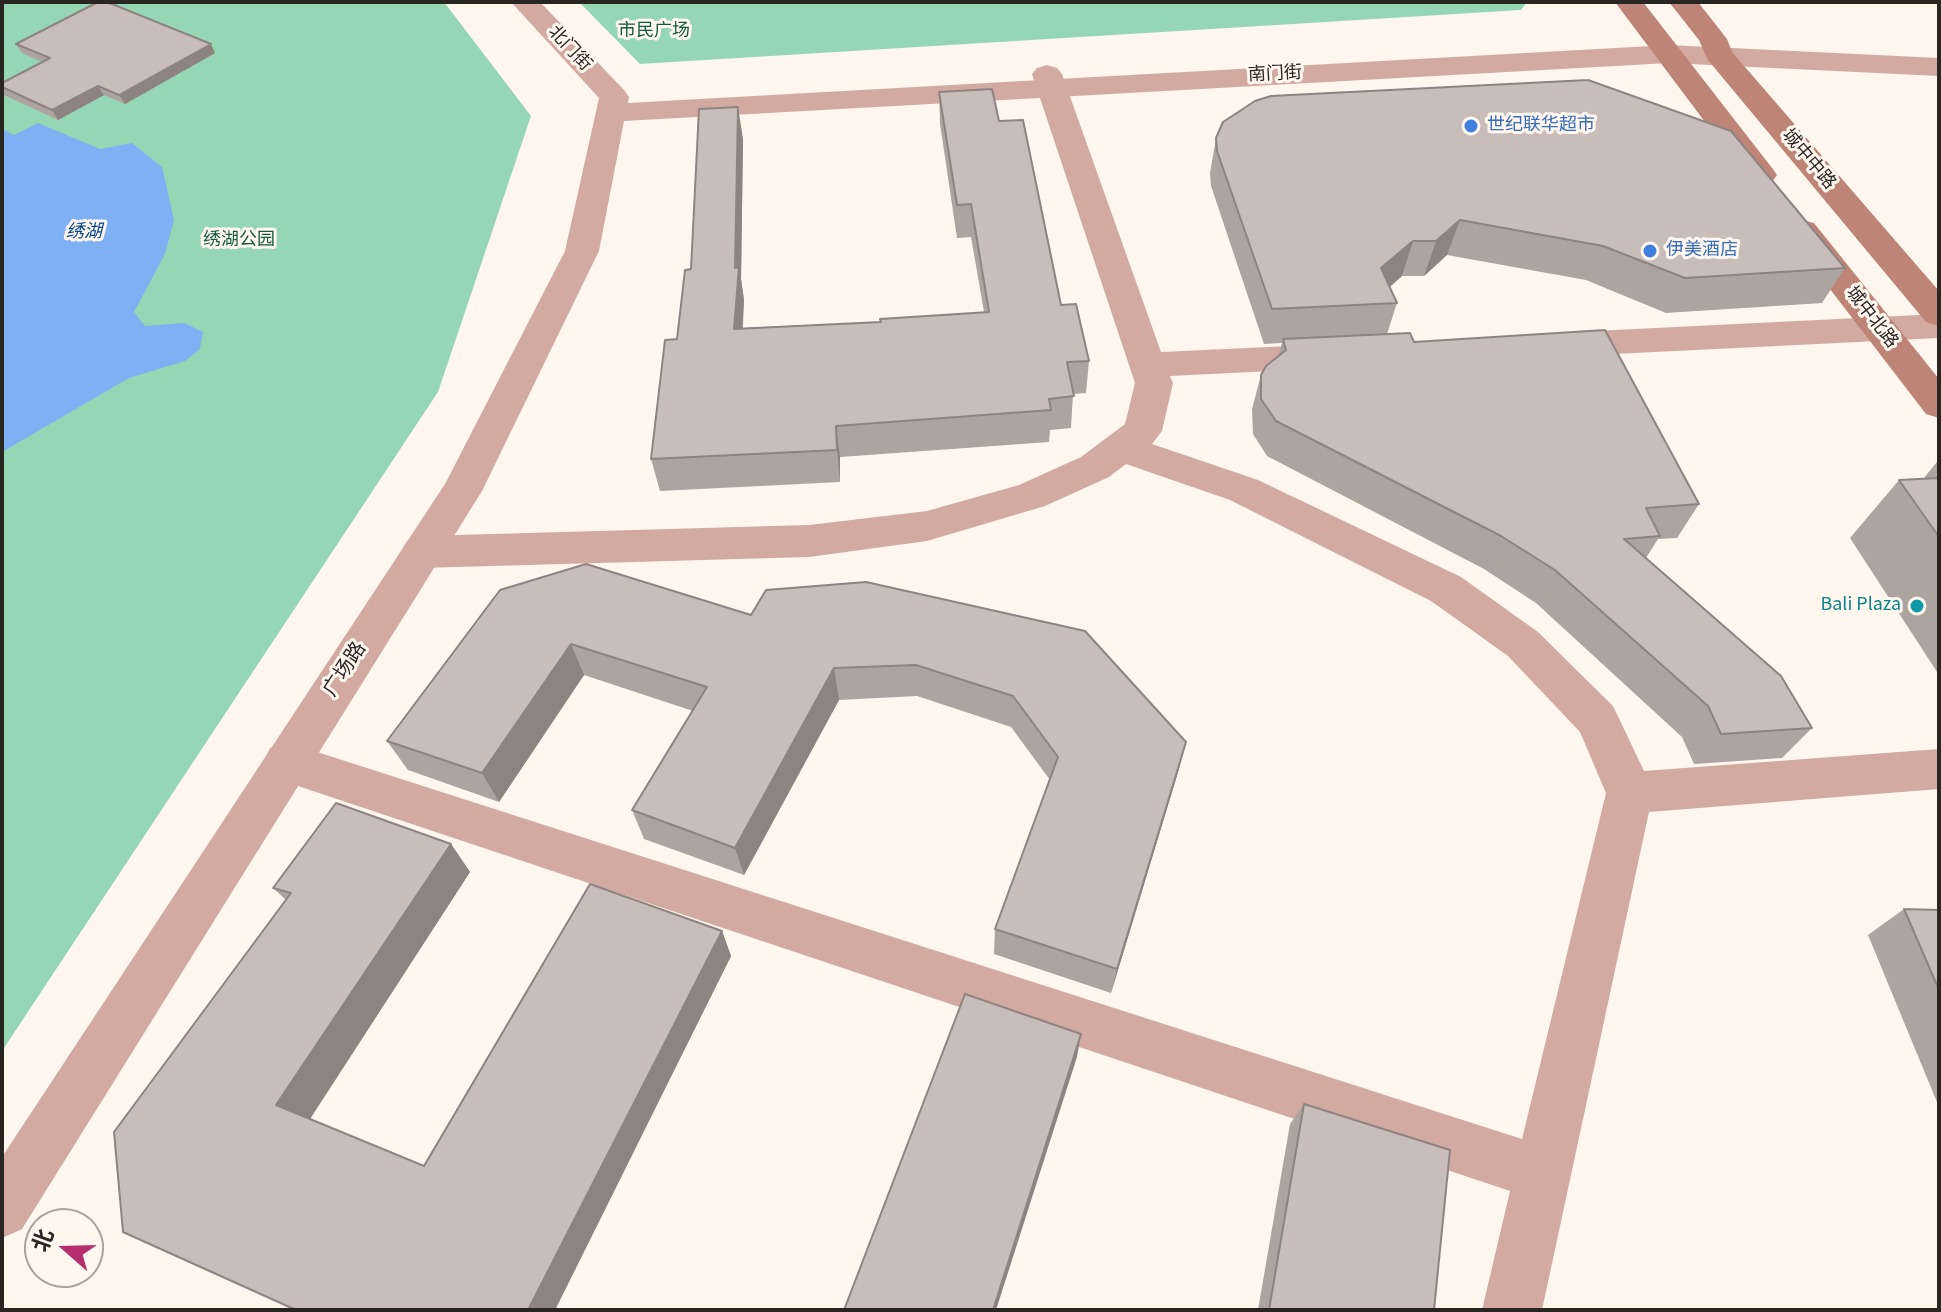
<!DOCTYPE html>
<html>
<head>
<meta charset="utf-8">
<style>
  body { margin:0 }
  #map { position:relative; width:1941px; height:1312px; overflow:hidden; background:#fff7ee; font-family:"Source Sans 3","Noto Sans SC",sans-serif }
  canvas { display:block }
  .frame { position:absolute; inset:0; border:4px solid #292622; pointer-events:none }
  .north { position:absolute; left:24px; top:1208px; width:80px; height:80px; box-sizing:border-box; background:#fff7ee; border:2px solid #a9a39c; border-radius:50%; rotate:290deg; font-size:22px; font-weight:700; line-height:32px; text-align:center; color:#292622 }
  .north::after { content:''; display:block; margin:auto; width:28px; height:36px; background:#b52e6f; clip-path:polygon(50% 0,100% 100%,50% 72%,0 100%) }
</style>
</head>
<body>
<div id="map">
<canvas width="1941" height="1312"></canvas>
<div class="frame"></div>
<div class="north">北</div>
</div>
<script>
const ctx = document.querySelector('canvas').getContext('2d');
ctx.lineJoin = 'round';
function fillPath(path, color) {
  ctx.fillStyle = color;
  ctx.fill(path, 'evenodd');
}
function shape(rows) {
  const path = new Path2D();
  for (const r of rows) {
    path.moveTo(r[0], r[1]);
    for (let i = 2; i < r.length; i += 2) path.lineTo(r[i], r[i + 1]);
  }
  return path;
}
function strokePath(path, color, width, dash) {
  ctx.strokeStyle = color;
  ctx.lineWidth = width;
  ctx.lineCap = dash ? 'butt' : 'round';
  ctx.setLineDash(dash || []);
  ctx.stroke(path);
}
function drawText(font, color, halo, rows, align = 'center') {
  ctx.font = font + ' "Source Sans 3","Noto Sans SC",sans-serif';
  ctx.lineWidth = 6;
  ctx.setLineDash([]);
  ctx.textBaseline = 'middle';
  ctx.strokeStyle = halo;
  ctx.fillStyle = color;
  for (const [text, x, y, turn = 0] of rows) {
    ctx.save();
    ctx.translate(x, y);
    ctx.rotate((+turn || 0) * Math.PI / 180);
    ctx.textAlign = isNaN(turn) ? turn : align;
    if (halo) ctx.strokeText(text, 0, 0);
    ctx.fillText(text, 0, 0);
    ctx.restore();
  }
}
fillPath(shape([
  [2,2,444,2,531,116,438,392,2,1051],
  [579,2,1527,2,1521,10,640,64]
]), '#95d6b4');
fillPath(shape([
  [38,123,100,149,132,143,162,167,174,220,165,254,134,312,145,326,184,323,203,332,200,349,185,361,129,378,2,452,2,129,14,135]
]), '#80b0f4');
fillPath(shape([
  [1047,65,1057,68,1062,74,1161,352,1333,344,1346,347,1351,356,1346,365,1333,368,1170,376,1173,383,1162,431,1152,444,1258,480,1461,577,1538,632,1613,706,1644,771,1939,749,1939,789,1649,812,1542,1310,1482,1310,1510,1191,286,782,270,776,263,762,270,748,286,742,1522,1139,1606,793,1580,732,1508,656,1431,601,1230,500,1126,464,1109,477,1045,506,927,541,809,557,422,568,407,563,401,552,407,541,422,536,809,525,927,511,1019,485,1081,457,1125,424,1135,383,1032,74,1037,68,1047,65],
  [1939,314,1939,338,1554,357,1541,354,1536,345,1541,336,1554,333,1939,314]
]), '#d3aaa1');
fillPath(shape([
  [511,2,540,2,625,91,629,97,628,103,1669,45,1939,58,1939,76,1669,63,624,121,599,251,482,491,22,1229,2,1238,2,1157,445,484,565,251,599,98,511,2]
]), '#d3aaa1');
fillPath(shape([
  [1615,2,1643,2,1772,168,1777,175,1772,182,1761,185,1750,182,1615,2],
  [1669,2,1698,2,1727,39,1732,52,1939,291,1939,326,1926,322,1708,60,1699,40,1669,2],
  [1802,220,1814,223,1939,379,1939,418,1926,414,1790,237,1785,230,1790,223,1802,220]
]), '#be8477');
fillPath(shape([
  [16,44,215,53,125,104,104,95,58,120,4,95,2,92,2,83,42,62,22,53],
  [939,92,999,121,1061,305,1089,361,1086,393,1073,394,1071,428,1050,430,1049,442,840,457,840,482,660,491,651,459,691,269,743,139,741,279,744,300,743,328,881,322,984,312,971,237,957,238,940,124],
  [1216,138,1845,268,1822,303,1666,313,1586,280,1447,255,1424,276,1402,276,1390,287,1397,303,1387,334,1414,342,1699,504,1677,538,1658,539,1646,558,1812,728,1782,758,1694,764,1682,737,1536,603,1484,569,1267,456,1253,434,1252,409,1261,375,1278,356,1282,343,1264,344,1211,186,1210,173],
  [1937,462,1939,462,1939,675,1850,538,1899,480,1923,479],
  [500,590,751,615,1186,742,1178,772,1111,993,994,954,995,929,1050,780,1011,727,917,696,839,700,744,875,644,839,632,810,693,711,584,675,499,802,408,770,387,741],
  [451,844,470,872,310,1119,424,1166,722,931,731,956,555,1310,296,1310,286,900,273,888],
  [1904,909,1939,910,1939,1107,1868,935],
  [1304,1104,1434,1310,1258,1310,1290,1124]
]), '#ada39f');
fillPath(shape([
  [211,44,215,53,125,104,119,95],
  [98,86,104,95,58,120,52,110],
  [738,107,743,139,741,279,744,300,740,361,734,329],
  [1460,220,1447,255,1424,276,1436,241],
  [1413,241,1402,276,1370,303,1381,268],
  [836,426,840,457,840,482,837,450],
  [571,644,584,675,499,802,482,773],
  [834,668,839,700,744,875,735,848],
  [1186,742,1178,772,1111,993,1117,969],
  [451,844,470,872,306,1125,276,1105],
  [722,931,731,956,555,1310,528,1310],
  [1081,1034,1077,1057,996,1310,993,1310]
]), '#8d8482');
const building = shape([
  [98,2,107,2,211,44,119,95,98,86,52,110,2,87,2,83,50,58,16,44,98,2],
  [1588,80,1731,131,1845,268,1685,278,1603,246,1460,220,1436,241,1413,241,1381,268,1397,303,1272,309,1217,151,1216,138,1223,122,1255,101,1271,96,1588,80],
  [992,89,999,121,1023,120,1061,305,1076,304,1089,361,1067,362,1074,396,1049,399,1051,410,836,426,837,450,651,459,665,340,677,339,685,270,691,269,699,109,738,107,735,268,739,267,734,329,881,322,880,319,989,312,971,204,957,205,939,92,992,89],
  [1605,330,1699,504,1646,508,1660,536,1624,539,1781,676,1812,728,1721,734,1708,706,1555,570,1501,536,1276,421,1261,399,1261,375,1266,366,1286,350,1283,339,1410,333,1414,342,1605,330],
  [1939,478,1939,537,1899,480,1939,478],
  [586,564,751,615,766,590,866,582,1085,631,1186,742,1117,969,995,929,1058,757,1013,696,916,665,834,668,735,848,632,810,707,687,571,644,482,773,387,741,500,590,586,564],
  [336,803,451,844,276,1105,424,1166,590,884,722,931,528,1310,296,1310,123,1232,114,1132,291,893,273,888,336,803],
  [1904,909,1939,910,1939,990,1904,909],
  [965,994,1081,1034,993,1310,844,1310,965,994],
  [1304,1104,1450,1150,1434,1310,1269,1310,1304,1104]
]);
fillPath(building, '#c9bdb9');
strokePath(building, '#8d8482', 2);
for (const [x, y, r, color] of [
  [1471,126,8,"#3f7fe0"],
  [1650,251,8,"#3f7fe0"],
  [1917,606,8,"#0f9aa8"]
]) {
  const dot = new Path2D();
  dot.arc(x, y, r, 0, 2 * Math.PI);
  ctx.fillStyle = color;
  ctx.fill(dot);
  strokePath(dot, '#fff7ee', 3);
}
drawText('18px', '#125b3d', '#fff7ee', [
  ["市民广场",654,32],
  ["绣湖公园",239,241]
]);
drawText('18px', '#292622', '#fff7ee', [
  ["北门街",569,49,47],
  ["南门街",1275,75,-3],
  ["城中中路",1808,160,50],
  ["城中北路",1871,318,52]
]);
drawText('18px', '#366cbe', '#fff7ee', [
  ["世纪联华超市",1487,126],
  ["伊美酒店",1666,251]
], 'left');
drawText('italic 18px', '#024391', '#fff7ee', [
  ["绣湖",84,233]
]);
drawText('20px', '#0d838f', '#fff7ee', [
  ["Bali Plaza",1901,606]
], 'right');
drawText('20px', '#292622', '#fff7ee', [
  ["广场路",346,670,-57]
]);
</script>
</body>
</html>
